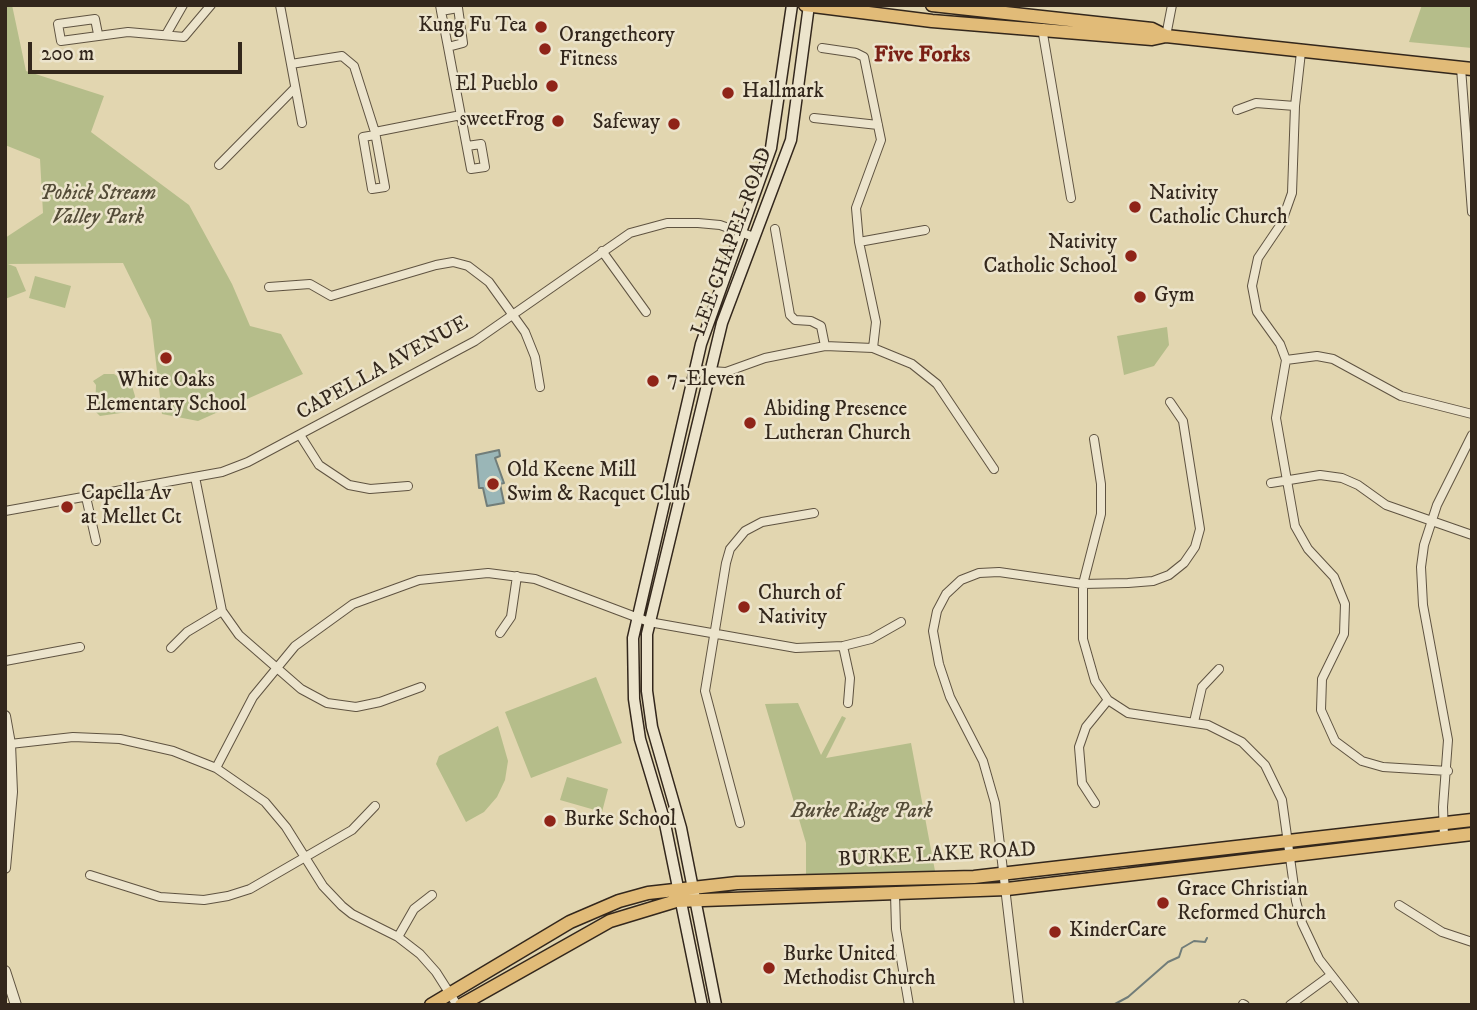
<!DOCTYPE html>
<html>
<head>
<meta charset="utf-8">
<style>
  body { margin:0 }
  #map { position:relative; width:1477px; height:1010px; overflow:hidden; background:#e2d6b0; font-family:"IM FELL DW Pica",serif }
  canvas { display:block }
  .frame { position:absolute; inset:0; border:7px solid #33271c; pointer-events:none }
  .scale { position:absolute; left:28px; top:42px; width:214px; height:32px; box-sizing:border-box; border:4px solid #33271c; border-top:0; padding-left:9px; font-size:21px; line-height:24px; white-space:nowrap; color:#33271c; -webkit-text-stroke:5px #ece4cc; paint-order:stroke }
</style>
</head>
<body>
<div id="map">
<canvas width="1477" height="1010"></canvas>
<div class="frame"></div>
<div class="scale">200 m</div>
</div>
<script>
const ctx = document.querySelector('canvas').getContext('2d');
ctx.lineJoin = 'round';
function fillPath(path, color) {
  ctx.fillStyle = color;
  ctx.fill(path, 'evenodd');
}
function shape(rows) {
  const path = new Path2D();
  for (const r of rows) {
    path.moveTo(r[0], r[1]);
    for (let i = 2; i < r.length; i += 2) path.lineTo(r[i], r[i + 1]);
  }
  return path;
}
function strokePath(path, color, width, dash) {
  ctx.strokeStyle = color;
  ctx.lineWidth = width;
  ctx.lineCap = dash ? 'butt' : 'round';
  ctx.setLineDash(dash || []);
  ctx.stroke(path);
}
function drawText(font, color, halo, rows, align = 'center') {
  ctx.font = font + ' "IM FELL DW Pica",serif';
  ctx.lineWidth = 5;
  ctx.setLineDash([]);
  ctx.textBaseline = 'middle';
  ctx.strokeStyle = halo;
  ctx.fillStyle = color;
  for (const [text, x, y, turn = 0] of rows) {
    ctx.save();
    ctx.translate(x, y);
    ctx.rotate((+turn || 0) * Math.PI / 180);
    ctx.textAlign = isNaN(turn) ? turn : align;
    if (halo) ctx.strokeText(text, 0, 0);
    ctx.fillText(text, 0, 0);
    ctx.restore();
  }
}
fillPath(shape([
  [5,5,12,5,26,71,104,96,91,132,189,205,232,284,250,326,281,334,303,374,198,421,162,414,151,320,123,263,8,264,16,267,26,291,5,299,5,238,43,213,40,159,5,145],
  [1422,5,1472,5,1472,48,1409,42],
  [35,276,71,286,65,308,29,298],
  [1167,327,1169,345,1154,366,1124,375,1117,336],
  [104,374,114,374,132,386,135,396,134,411,100,416,95,411,96,385,93,381],
  [596,677,622,743,531,778,505,712],
  [798,703,821,755,842,716,846,718,826,758,911,743,935,871,806,874,806,843,765,704],
  [498,726,508,761,505,780,497,797,484,812,466,822,436,764,439,756],
  [567,777,608,789,602,812,560,800]
]), '#b5bd8a');
const water = shape([
  [499,450,500,456,495,458,504,483,500,484,504,503,487,506,483,488,479,488,476,455,499,450]
]);
fillPath(water, '#9ab6b7');
strokePath(water, '#717d79', 2);
strokePath(shape([
  [1113,1005,1128,997,1168,962,1179,957,1182,948,1194,941,1205,942,1207,938]
]), '#717d79', 2);
const minor = shape([
  [280,5,302,123],
  [440,5,441,11,448,47,463,43,458,8,441,11],
  [1042,28,1071,198],
  [167,33,183,5],
  [98,34,95,19,58,24,61,41,128,32,184,37,211,5],
  [1166,36,1172,5],
  [448,47,471,169,485,167,481,144,467,146],
  [822,48,856,53,864,57,881,140,856,208,859,242,876,322,873,348],
  [1301,52,1295,106,1292,193,1281,224,1258,258,1252,286,1257,312,1280,344,1286,360,1276,418,1295,526,1308,549,1334,577,1345,604,1344,634,1322,679,1321,710,1335,741,1362,761,1383,767,1448,771],
  [291,64,342,56,354,66,375,132,385,187,372,189,363,137,375,135],
  [1461,68,1472,212],
  [1237,110,1256,103,1295,106],
  [814,118,878,125],
  [375,132,461,115],
  [219,165,294,89],
  [775,229,790,315,795,320,811,321,821,326,825,346],
  [859,242,925,230],
  [602,251,646,312],
  [269,287,310,284,331,296,436,265,453,262,468,266,489,282,525,332,535,357,540,387],
  [1286,360,1317,356,1333,359,1401,396,1472,414],
  [694,370,726,372,765,358,825,346,873,348,912,364,937,384,994,469],
  [300,435,319,465,349,485,370,489,408,486],
  [1094,439,1101,484,1101,514,1083,584,1083,639,1095,681,1108,700,1128,713,1208,725,1242,742,1265,765,1282,800,1296,901,1302,923,1319,959,1355,1005],
  [195,477,222,611,239,635,301,689,327,703,356,707,380,702,421,687],
  [1271,483,1320,475,1342,478,1358,485,1386,505,1472,535],
  [86,497,96,541],
  [5,511,222,472,248,462,475,341,630,233,667,223,698,223,720,225,754,237],
  [500,633,511,617,517,576],
  [843,646,850,678,848,703],
  [171,648,187,632,222,611],
  [5,661,80,647],
  [1194,722,1202,687,1219,669],
  [10,744,73,737,120,739,173,751,216,768,265,802,286,827,323,886,342,906,352,914,398,937,420,954,436,972,457,1005],
  [216,768,253,697,295,646,353,604,419,580,488,573,535,579,649,622,796,648,843,646,871,639,901,622],
  [1095,803,1082,783,1079,747,1086,727,1108,700],
  [740,823,705,691,726,563,730,549,745,531,762,522,814,513],
  [1444,837,1443,807,1448,740,1423,605,1421,567,1424,545,1437,505,1472,435],
  [90,875,160,897,204,900,228,896,250,889,352,830,375,806],
  [895,894,896,929,909,1005],
  [1399,905,1442,932,1472,942],
  [398,937,414,909,432,895],
  [1243,1004,1245,1005],
  [1019,1005,995,803,983,761,950,697,939,664,933,631,937,611,946,594,961,580,979,573,999,572,1083,584,1128,583,1153,581,1169,575,1184,563,1195,547,1200,529,1183,421,1170,402],
  [1290,1005,1331,975]
]);
const tertiary = shape([
  [5,716,10,744,12,792,5,868],
  [5,971,16,1005]
]);
const secondary = shape([
  [702,1005,664,819,640,739,634,699,633,638,701,344,771,148,792,5],
  [716,1005,681,828,652,727,647,691,647,634,722,323,791,140,809,5]
]);
const primary = shape([
  [805,5,932,21,1152,39,1166,36,1472,69],
  [932,5,1152,29,1166,36],
  [431,1005,570,922,619,901,648,893,737,883,974,877,1472,820],
  [461,1005,610,921,676,901,1007,889,1472,834]
]);
strokePath(minor, '#5f5341', 10);
strokePath(tertiary, '#5f5341', 12);
strokePath(secondary, '#33271c', 13);
strokePath(primary, '#33271c', 15);
strokePath(minor, '#ece4cc', 8);
strokePath(tertiary, '#ece4cc', 10);
strokePath(secondary, '#ece4cc', 10);
strokePath(primary, '#e1bb78', 12);
for (const [x, y, r, color] of [
  [541,27,7,"#8f2418"],
  [545,49,7,"#8f2418"],
  [552,86,7,"#8f2418"],
  [728,93,7,"#8f2418"],
  [558,121,7,"#8f2418"],
  [674,124,7,"#8f2418"],
  [1135,207,7,"#8f2418"],
  [1131,256,7,"#8f2418"],
  [1140,297,7,"#8f2418"],
  [166,358,7,"#8f2418"],
  [653,381,7,"#8f2418"],
  [750,423,7,"#8f2418"],
  [493,484,7,"#8f2418"],
  [67,507,7,"#8f2418"],
  [744,607,7,"#8f2418"],
  [550,821,7,"#8f2418"],
  [1163,903,7,"#8f2418"],
  [1055,932,7,"#8f2418"],
  [769,968,7,"#8f2418"]
]) {
  const dot = new Path2D();
  dot.arc(x, y, r, 0, 2 * Math.PI);
  ctx.fillStyle = color;
  ctx.fill(dot);
  strokePath(dot, '#ece4cc', 2.5);
}
drawText('21px', '#33271c', '#ece4cc', [
  ["Kung Fu Tea",527,27,"right"],
  ["Orangetheory",559,37],
  ["Fitness",559,61],
  ["El Pueblo",538,86,"right"],
  ["Hallmark",742,93],
  ["sweetFrog",544,121,"right"],
  ["Safeway",660,124,"right"],
  ["Nativity",1149,195],
  ["Catholic Church",1149,219],
  ["Nativity",1117,244,"right"],
  ["Catholic School",1117,268,"right"],
  ["Gym",1154,297],
  ["7-Eleven",667,381],
  ["White Oaks",166,382,"center"],
  ["Elementary School",166,406,"center"],
  ["Abiding Presence",764,411],
  ["Lutheran Church",764,435],
  ["Old Keene Mill",507,472],
  ["Swim & Racquet Club",507,496],
  ["Capella Av",81,495],
  ["at Mellet Ct",81,519],
  ["Church of",758,595],
  ["Nativity",758,619],
  ["Burke School",564,821],
  ["Grace Christian",1177,891],
  ["Reformed Church",1177,915],
  ["KinderCare",1069,932],
  ["Burke United",783,956],
  ["Methodist Church",783,980]
], 'left');
drawText('italic 21px', '#544c38', '#ece4cc', [
  ["Pohick Stream",98,195],
  ["Valley Park",98,219],
  ["Burke Ridge Park",862,813]
]);
drawText('21px', '#33271c', '#ece4cc', [
  ["LEE CHAPEL ROAD",733,242,-70],
  ["CAPELLA AVENUE",383,369,-29],
  ["BURKE LAKE ROAD",937,856,-3]
]);
drawText('bold 23px', '#7a1f14', '#ece4cc', [
  ["Five Forks",922,56]
]);
</script>
</body>
</html>
